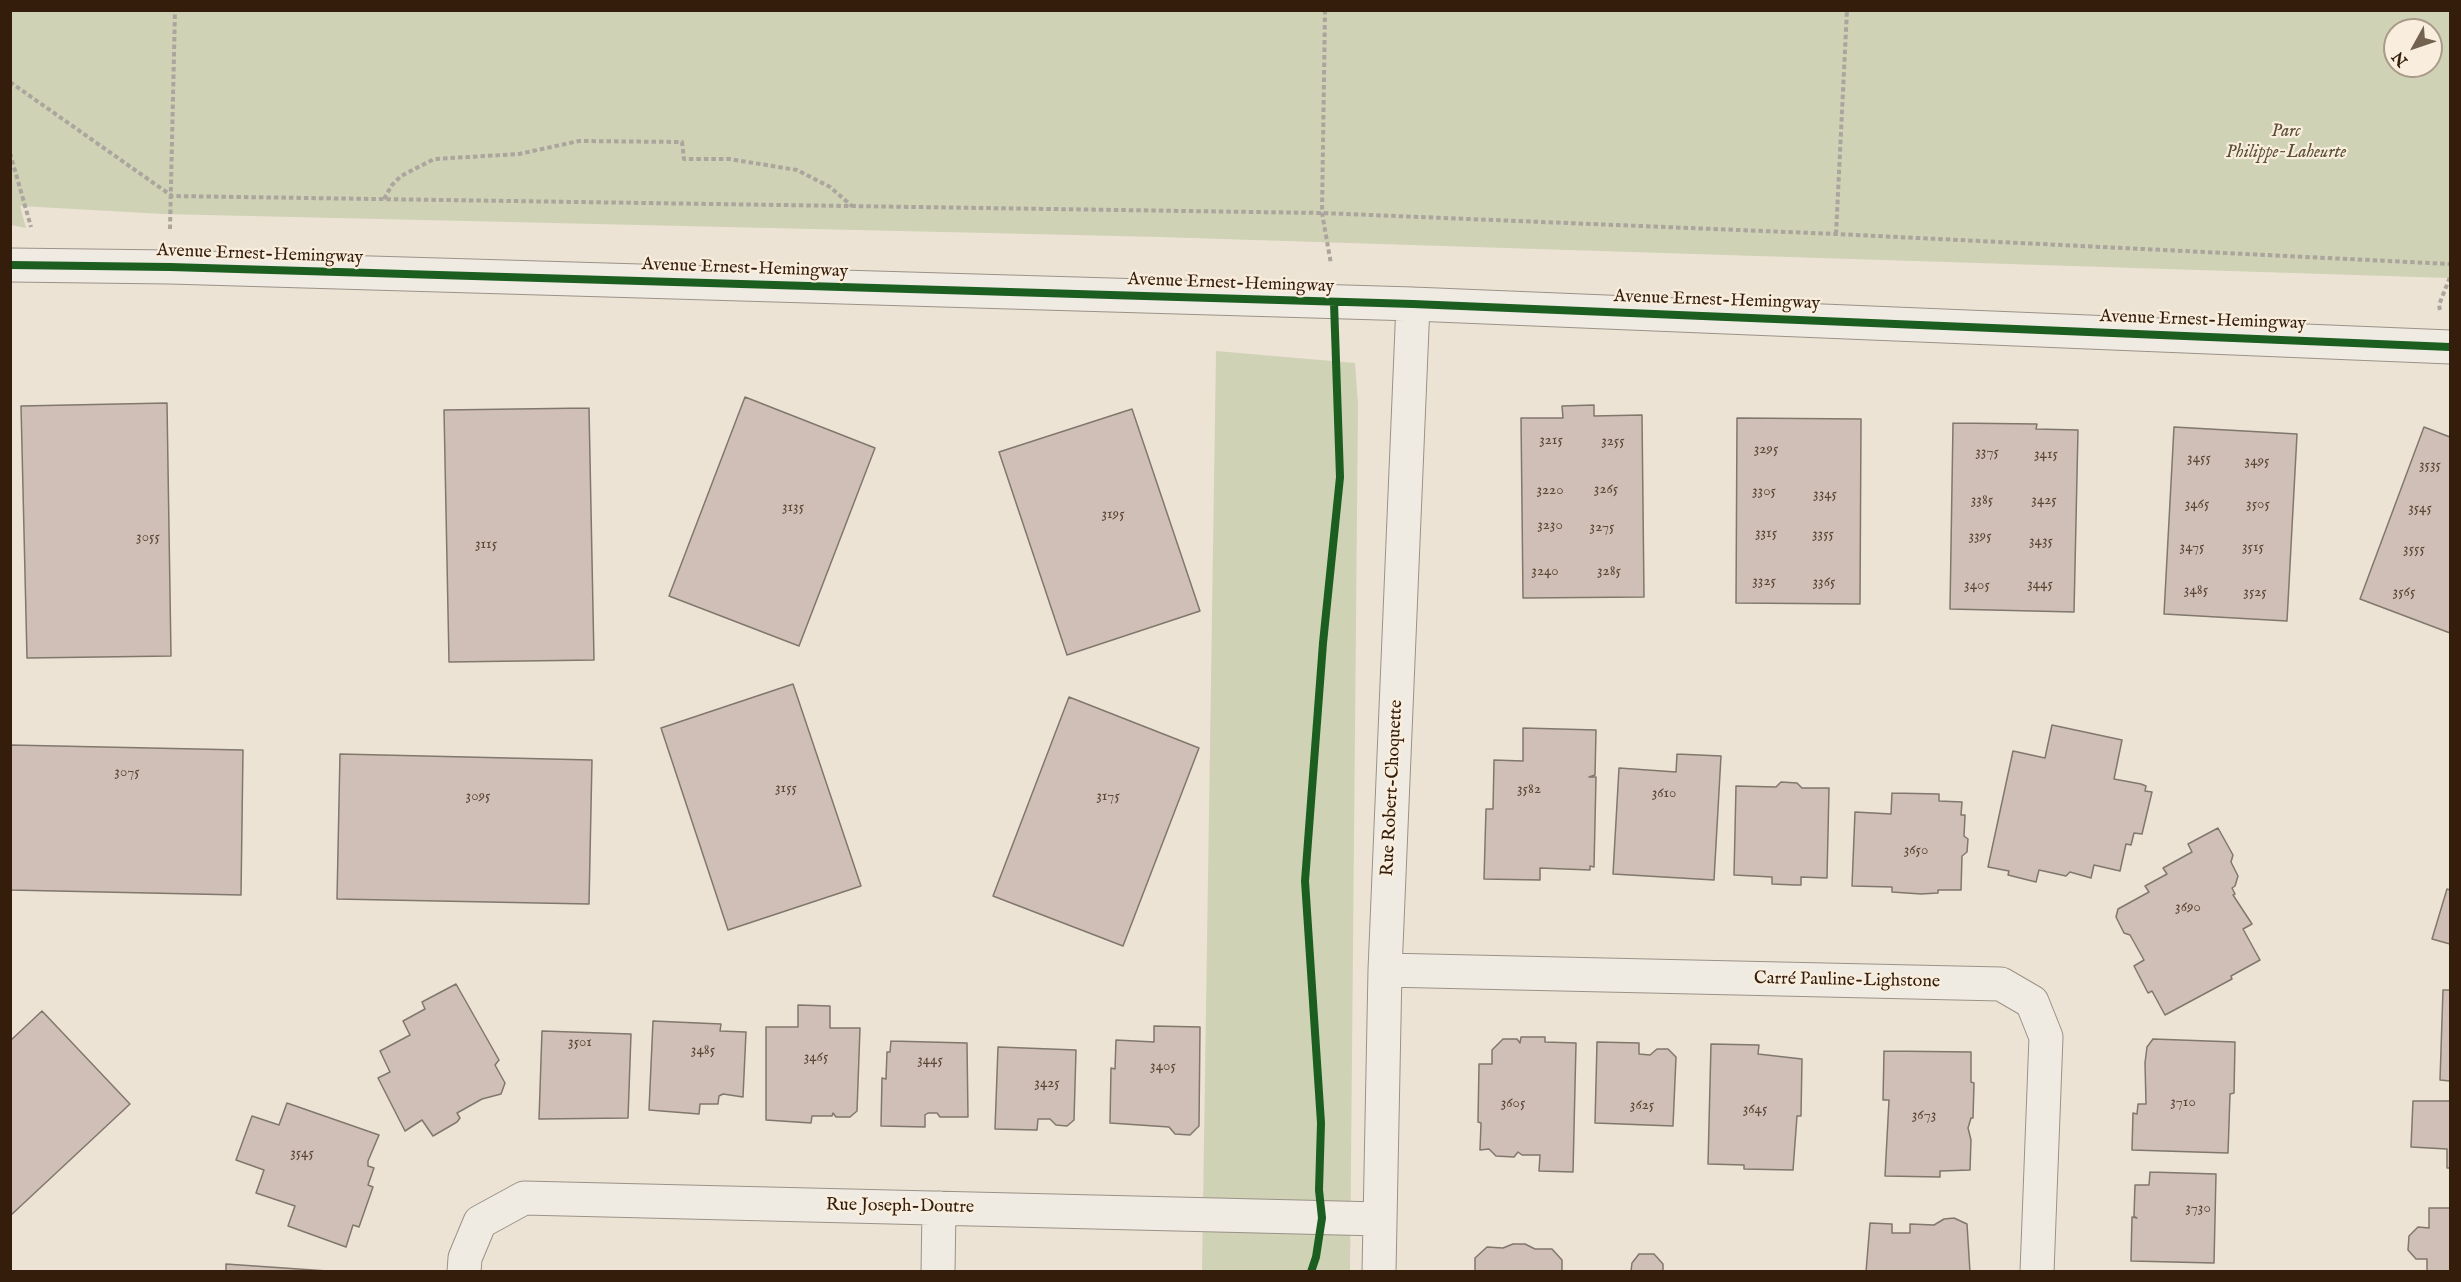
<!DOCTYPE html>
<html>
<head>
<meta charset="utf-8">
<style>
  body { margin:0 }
  #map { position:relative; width:2461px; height:1282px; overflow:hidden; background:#ece3d4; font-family:"IM FELL English",serif }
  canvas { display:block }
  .frame { position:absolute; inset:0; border:12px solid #341d0b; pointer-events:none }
  .north { position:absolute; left:2383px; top:18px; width:60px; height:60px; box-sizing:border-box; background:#f9eedd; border:2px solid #aa9a89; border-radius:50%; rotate:230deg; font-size:16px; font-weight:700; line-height:24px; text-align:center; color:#341d0b }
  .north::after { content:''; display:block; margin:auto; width:21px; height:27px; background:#746251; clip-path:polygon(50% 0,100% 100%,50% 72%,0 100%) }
</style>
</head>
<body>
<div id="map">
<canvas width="2461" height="1282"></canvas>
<div class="frame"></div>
<div class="north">N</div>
</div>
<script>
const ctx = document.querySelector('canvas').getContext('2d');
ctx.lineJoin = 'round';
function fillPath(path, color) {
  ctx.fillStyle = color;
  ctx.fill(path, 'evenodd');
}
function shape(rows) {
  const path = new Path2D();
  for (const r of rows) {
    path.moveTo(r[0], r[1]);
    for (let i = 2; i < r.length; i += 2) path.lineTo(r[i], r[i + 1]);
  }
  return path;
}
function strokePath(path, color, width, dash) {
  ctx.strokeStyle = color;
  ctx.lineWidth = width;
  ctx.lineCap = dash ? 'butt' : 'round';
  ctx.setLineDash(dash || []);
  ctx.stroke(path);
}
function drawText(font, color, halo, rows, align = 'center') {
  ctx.font = font + ' "IM FELL English",serif';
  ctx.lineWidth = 4.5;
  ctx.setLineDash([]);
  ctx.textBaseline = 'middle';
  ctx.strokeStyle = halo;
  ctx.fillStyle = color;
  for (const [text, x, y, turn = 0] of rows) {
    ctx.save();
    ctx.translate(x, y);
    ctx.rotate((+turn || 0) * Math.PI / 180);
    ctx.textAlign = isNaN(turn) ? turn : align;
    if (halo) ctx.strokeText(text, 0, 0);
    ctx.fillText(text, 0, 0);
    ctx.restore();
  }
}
fillPath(shape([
  [10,11,2450,11,2450,278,1160,237,163,214,20,206,26,228,11,225],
  [2395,30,2431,30,2431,66,2395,66],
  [1216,351,1355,363,1358,404,1350,1271,1202,1272]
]), '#cfd2b4');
const building = shape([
  [745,397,875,448,799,646,669,596,745,397],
  [167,403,171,656,27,658,21,406,167,403],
  [1594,405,1594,416,1642,415,1644,597,1523,598,1521,418,1563,418,1562,406,1594,405],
  [589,408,594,660,449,662,444,410,589,408],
  [1132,409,1200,611,1067,655,999,452,1132,409],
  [1737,418,1861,419,1860,604,1736,603,1737,418],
  [1953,423,2037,424,2036,429,2078,430,2074,612,1950,609,1953,423],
  [2174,427,2297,434,2287,621,2164,614,2174,427],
  [2424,427,2450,437,2450,633,2360,599,2424,427],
  [793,684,861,886,728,930,661,728,793,684],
  [1069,697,1199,748,1123,946,993,896,1069,697],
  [2052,725,2122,740,2114,779,2141,784,2146,786,2145,791,2152,792,2142,834,2134,833,2131,845,2126,844,2120,871,2094,865,2091,878,2070,872,2066,876,2039,870,2036,882,2008,875,2009,871,1988,867,2013,751,2045,758,2052,725],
  [1523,728,1596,730,1595,775,1589,777,1596,777,1594,867,1590,866,1590,870,1540,868,1540,880,1484,879,1486,809,1493,809,1494,760,1523,761,1523,728],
  [10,745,243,750,241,895,10,890,10,745],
  [340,754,592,760,589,904,337,899,340,754],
  [1677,754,1721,756,1714,880,1613,874,1619,768,1676,772,1677,754],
  [1781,782,1797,783,1802,788,1829,788,1827,878,1801,877,1801,885,1795,885,1772,884,1772,877,1734,875,1736,786,1776,787,1781,782],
  [1892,793,1939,794,1939,801,1962,802,1961,815,1965,815,1964,836,1968,839,1967,852,1962,856,1961,890,1938,890,1938,893,1921,894,1892,892,1892,887,1852,886,1855,812,1891,814,1892,793],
  [2218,828,2233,855,2231,862,2238,876,2235,886,2232,888,2235,894,2233,895,2252,924,2243,929,2260,960,2231,976,2232,979,2165,1015,2152,991,2148,993,2134,966,2144,960,2130,935,2124,933,2116,917,2118,909,2149,892,2145,886,2167,874,2163,868,2192,852,2188,844,2218,828],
  [2447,889,2450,890,2450,944,2432,939,2447,889],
  [456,984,499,1060,495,1065,505,1083,501,1094,482,1099,457,1113,460,1118,457,1122,433,1136,422,1120,405,1131,378,1078,390,1072,380,1051,410,1035,403,1021,425,1009,422,1002,456,984],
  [2443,990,2450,990,2450,1081,2440,1080,2443,990],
  [798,1005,830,1006,830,1028,860,1028,857,1111,850,1117,836,1117,833,1113,832,1116,812,1116,811,1123,766,1120,766,1027,798,1027,798,1005],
  [42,1011,130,1104,10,1216,10,1041,42,1011],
  [653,1021,721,1024,720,1031,746,1032,743,1097,723,1094,719,1096,718,1104,700,1104,699,1114,649,1110,653,1021],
  [1154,1026,1200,1027,1199,1126,1190,1135,1175,1134,1169,1127,1110,1123,1111,1068,1115,1069,1116,1040,1154,1042,1154,1026],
  [542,1031,631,1034,628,1118,539,1119,542,1031],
  [1521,1037,1545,1037,1545,1042,1576,1043,1573,1172,1539,1171,1540,1155,1522,1155,1518,1152,1514,1157,1496,1156,1489,1149,1480,1150,1481,1123,1478,1122,1479,1064,1492,1064,1492,1050,1503,1039,1517,1039,1520,1043,1521,1037],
  [2153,1039,2235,1042,2234,1093,2230,1094,2228,1153,2132,1150,2133,1113,2137,1114,2138,1104,2146,1104,2145,1063,2147,1047,2153,1039],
  [891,1041,967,1043,968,1117,940,1117,937,1113,928,1113,925,1115,925,1127,881,1126,882,1078,886,1079,887,1052,890,1052,891,1041],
  [1597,1042,1639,1043,1639,1054,1650,1055,1657,1049,1668,1049,1676,1057,1673,1126,1595,1123,1597,1042],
  [1711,1044,1759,1045,1758,1054,1802,1059,1801,1116,1797,1116,1793,1170,1744,1169,1744,1165,1708,1164,1711,1044],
  [998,1047,1076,1050,1074,1120,1067,1126,1056,1125,1050,1119,1038,1119,1037,1130,995,1129,998,1047],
  [1884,1051,1971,1052,1971,1082,1974,1083,1973,1118,1971,1118,1968,1128,1971,1140,1970,1170,1940,1171,1940,1177,1885,1176,1889,1100,1883,1100,1884,1051],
  [2413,1101,2450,1101,2450,1168,2447,1168,2447,1149,2411,1147,2413,1101],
  [287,1103,379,1135,368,1161,368,1166,374,1168,368,1185,373,1187,359,1227,353,1225,346,1247,288,1226,295,1206,256,1193,264,1170,236,1160,252,1116,279,1125,287,1103],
  [2150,1172,2216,1174,2214,1263,2131,1261,2132,1217,2137,1218,2134,1216,2135,1185,2149,1185,2150,1172],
  [2429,1208,2450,1208,2450,1272,2427,1272,2427,1259,2416,1259,2408,1250,2409,1236,2418,1227,2429,1228,2429,1208],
  [1954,1218,1967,1224,1970,1272,1866,1272,1870,1223,1892,1224,1892,1233,1910,1233,1910,1224,1934,1225,1944,1219,1954,1218],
  [1513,1244,1525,1244,1535,1249,1552,1249,1562,1260,1562,1272,1475,1272,1475,1258,1487,1247,1503,1248,1513,1244],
  [1639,1254,1654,1254,1663,1264,1663,1272,1599,1272,1631,1271,1632,1263,1639,1254],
  [226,1264,342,1272,226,1272,226,1264]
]);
fillPath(building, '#d0bfb6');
strokePath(building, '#80776d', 1.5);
const street = shape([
  [10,265,170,267,1413,304,2450,347],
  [1385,970,2001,984,2032,1002,2046,1037,2037,1272],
  [464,1272,465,1258,480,1222,524,1198,1380,1219],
  [938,1272,939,1208],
  [1379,1272,1385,970,1413,304]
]);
strokePath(street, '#9a9287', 35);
strokePath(shape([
  [1325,10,1322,213,1331,264],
  [10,82,172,196,1322,213,1836,234,2450,264],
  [10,153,31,227],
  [384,199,392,185,401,176,434,159,519,154,579,141,682,142,684,159,729,159,797,170,830,187,852,206],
  [170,229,175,10],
  [1836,234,1847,10],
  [2440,310,2439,305,2450,277]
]), '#aba59e', 4, [4.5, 3]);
strokePath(street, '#efebe3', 33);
strokePath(shape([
  [10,265,170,267,1413,304,2450,347],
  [1311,1272,1316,1257,1322,1218,1319,1190,1321,1123,1305,881,1323,643,1340,477,1334,303]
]), '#1b5e20', 8);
drawText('15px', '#5b4636', null, [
  ["3215",1551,441],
  ["3255",1613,442],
  ["3295",1766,450],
  ["3375",1987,453],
  ["3415",2046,455],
  ["3455",2199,459],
  ["3495",2257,462],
  ["3535",2430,466],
  ["3265",1606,490],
  ["3220",1550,491],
  ["3305",1764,492],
  ["3345",1825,495],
  ["3385",1982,501],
  ["3425",2044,501],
  ["3465",2197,505],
  ["3505",2258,505],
  ["3135",793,508],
  ["3545",2420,509],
  ["3195",1113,515],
  ["3230",1550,526],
  ["3275",1602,528],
  ["3315",1766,534],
  ["3355",1823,535],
  ["3395",1980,537],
  ["3055",148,538],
  ["3435",2041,542],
  ["3115",486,545],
  ["3475",2192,548],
  ["3515",2253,548],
  ["3555",2414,550],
  ["3240",1545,572],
  ["3285",1609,572],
  ["3325",1764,582],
  ["3365",1824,583],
  ["3445",2040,585],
  ["3405",1977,586],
  ["3485",2196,591],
  ["3525",2255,593],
  ["3565",2404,593],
  ["3075",127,773],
  ["3155",786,789],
  ["3582",1529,790],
  ["3610",1664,794],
  ["3095",478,797],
  ["3175",1108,797],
  ["3650",1916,851],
  ["3690",2188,908],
  ["3501",580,1043],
  ["3485",703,1051],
  ["3465",816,1058],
  ["3445",930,1061],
  ["3405",1163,1067],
  ["3425",1047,1084],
  ["3710",2183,1103],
  ["3605",1513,1104],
  ["3625",1642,1106],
  ["3645",1755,1110],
  ["3673",1924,1116],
  ["3545",302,1154],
  ["3730",2198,1209]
]);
drawText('italic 18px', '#5c4f36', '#f9eedd', [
  ["Parc",2286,132],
  ["Philippe-Laheurte",2286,153]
]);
drawText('18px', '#341d0b', '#f9eedd', [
  ["Avenue Ernest-Hemingway",260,255,2],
  ["Avenue Ernest-Hemingway",745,269,2],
  ["Avenue Ernest-Hemingway",1231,284,2],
  ["Avenue Ernest-Hemingway",1717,301,2],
  ["Avenue Ernest-Hemingway",2203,321,2],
  ["Rue Robert-Choquette",1393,788,-87],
  ["Carré Pauline-Lighstone",1847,981,1],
  ["Rue Joseph-Doutre",900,1207,1]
]);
</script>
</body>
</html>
